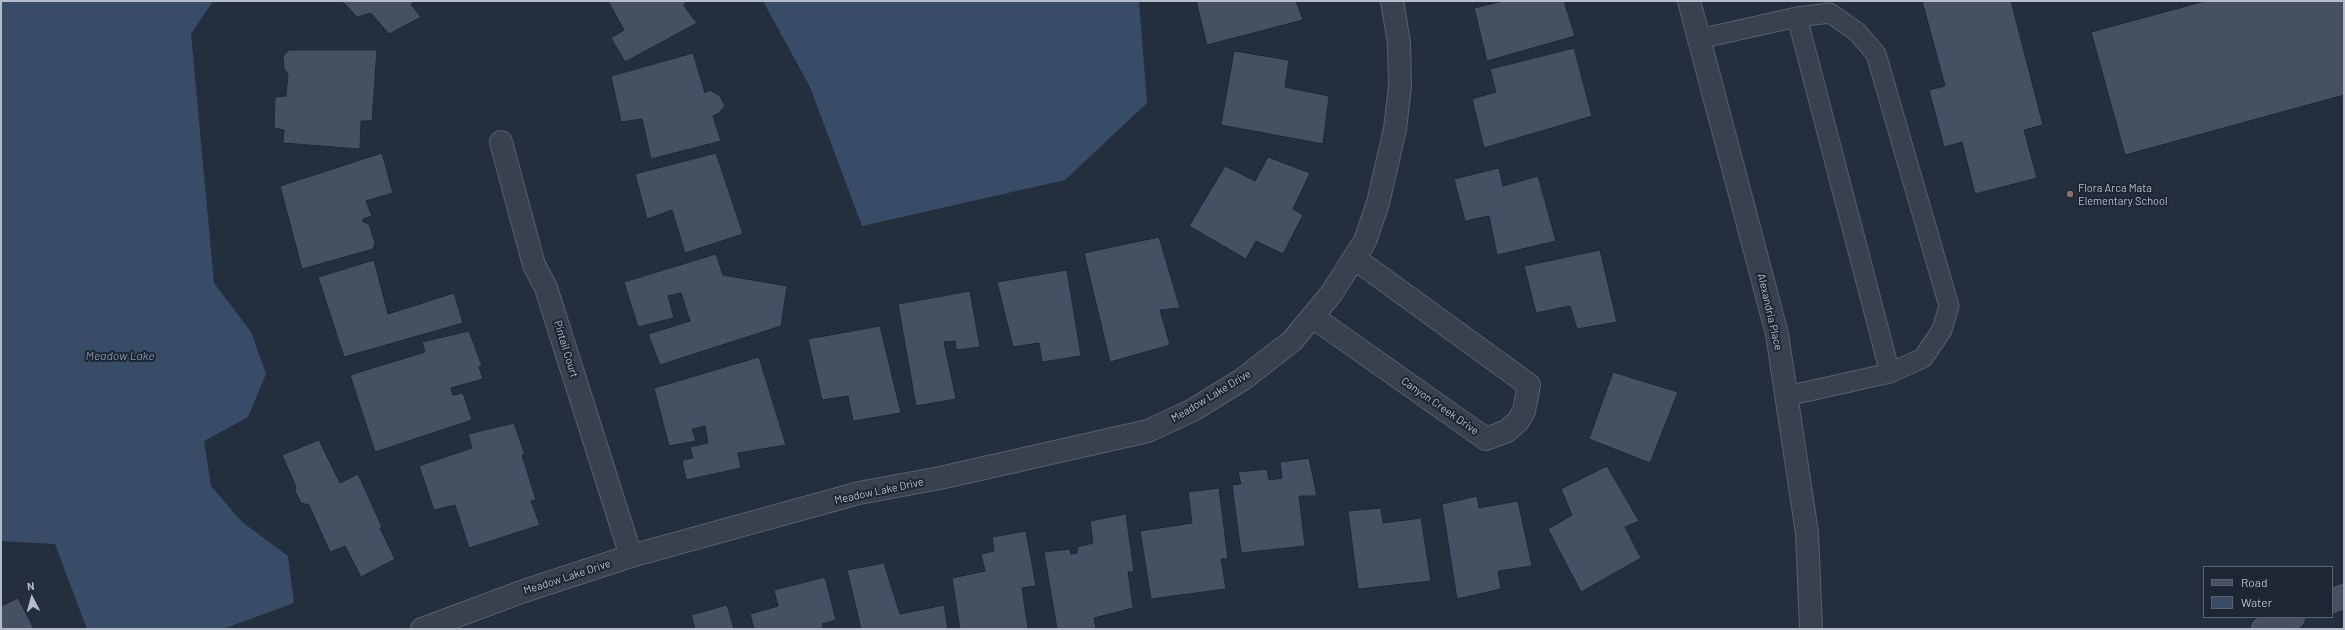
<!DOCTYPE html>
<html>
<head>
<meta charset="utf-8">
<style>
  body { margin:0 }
  #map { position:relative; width:2345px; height:630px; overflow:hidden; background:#242f3e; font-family:Barlow,sans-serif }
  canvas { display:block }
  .frame { position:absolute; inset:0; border:2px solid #b4bcc9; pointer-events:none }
  .legend { position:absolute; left:2203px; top:566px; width:130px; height:52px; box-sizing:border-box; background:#1d2633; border:1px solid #59626f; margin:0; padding:5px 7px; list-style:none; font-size:12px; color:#b4bcc9 }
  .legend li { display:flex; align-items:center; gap:8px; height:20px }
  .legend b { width:20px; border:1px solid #59626f }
  .north { position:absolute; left:12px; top:578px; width:40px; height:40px; -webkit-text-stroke:3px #1d2633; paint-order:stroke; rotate:354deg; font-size:11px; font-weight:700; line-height:16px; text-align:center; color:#b4bcc9 }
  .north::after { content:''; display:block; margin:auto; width:14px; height:18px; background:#b4bcc9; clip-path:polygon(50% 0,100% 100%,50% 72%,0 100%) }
</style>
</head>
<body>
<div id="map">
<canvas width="2345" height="630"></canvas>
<div class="frame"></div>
<ul class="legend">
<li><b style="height:5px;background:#465061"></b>Road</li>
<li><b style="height:11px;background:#394c67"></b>Water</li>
</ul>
<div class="north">N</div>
</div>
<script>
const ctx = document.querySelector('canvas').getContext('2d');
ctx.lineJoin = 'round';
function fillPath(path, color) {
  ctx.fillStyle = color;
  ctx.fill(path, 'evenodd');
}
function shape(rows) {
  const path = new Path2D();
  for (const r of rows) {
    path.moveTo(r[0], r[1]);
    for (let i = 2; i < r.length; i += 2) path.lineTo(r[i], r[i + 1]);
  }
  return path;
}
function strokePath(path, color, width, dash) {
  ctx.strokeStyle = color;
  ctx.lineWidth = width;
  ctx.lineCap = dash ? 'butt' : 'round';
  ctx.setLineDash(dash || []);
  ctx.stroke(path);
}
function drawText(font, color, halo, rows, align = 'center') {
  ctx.font = font + ' Barlow,sans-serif';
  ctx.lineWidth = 4;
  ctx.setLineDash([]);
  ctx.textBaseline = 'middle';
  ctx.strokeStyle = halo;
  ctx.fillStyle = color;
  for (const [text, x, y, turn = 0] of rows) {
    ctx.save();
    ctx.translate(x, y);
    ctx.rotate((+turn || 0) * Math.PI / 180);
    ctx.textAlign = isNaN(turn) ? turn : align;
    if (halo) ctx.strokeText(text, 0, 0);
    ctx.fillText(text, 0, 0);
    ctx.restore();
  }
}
fillPath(shape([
  [1,1,213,1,191,34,214,283,251,332,266,374,248,417,204,441,211,486,242,522,288,556,294,603,223,629,87,629,55,544,1,541],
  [763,1,1139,1,1147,103,1065,180,862,226,810,87]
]), '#394c67');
const building = shape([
  [342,1,416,1,411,4,421,17,389,34,371,13,357,17,342,1],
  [608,1,686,1,684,6,697,23,625,62,611,38,624,30,608,1],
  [1196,1,1296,1,1303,20,1207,45,1196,1],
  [1503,1,1564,1,1575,36,1487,61,1474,8,1503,1],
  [1922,1,2011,1,2043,125,2024,130,2037,178,1975,194,1962,142,1944,147,1929,90,1945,86,1922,1],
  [2205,1,2344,1,2344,95,2125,155,2091,32,2205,1],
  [1574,48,1592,116,1484,148,1472,99,1496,92,1490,69,1574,48],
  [289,50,377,50,372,121,361,121,360,149,283,143,284,130,274,128,275,97,286,96,288,74,284,69,283,56,289,50],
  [1234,51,1289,60,1285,87,1329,96,1323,144,1221,125,1234,51],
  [693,53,705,93,710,90,720,96,725,106,719,113,713,116,721,141,651,159,642,119,621,122,611,76,693,53],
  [382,153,393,193,366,201,372,216,363,219,363,222,369,224,375,243,373,249,302,269,280,186,382,153],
  [716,153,743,234,685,253,672,210,647,219,635,174,716,153],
  [1268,157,1310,173,1293,209,1303,215,1283,254,1256,241,1246,259,1189,226,1225,166,1255,181,1268,157],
  [1499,168,1503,186,1538,176,1556,241,1497,255,1489,216,1465,221,1454,179,1499,168],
  [1159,237,1180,308,1160,310,1170,345,1110,362,1084,253,1159,237],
  [1600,250,1617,322,1577,329,1570,306,1536,313,1524,266,1600,250],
  [716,254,723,275,787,286,781,326,660,365,648,334,690,321,681,293,668,296,674,318,638,327,624,282,716,254],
  [374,260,388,314,454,293,463,323,344,357,318,277,374,260],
  [1067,270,1081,356,1042,362,1039,343,1013,347,997,282,1067,270],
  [970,291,980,347,956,350,955,341,944,342,956,399,916,406,898,304,970,291],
  [880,326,901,413,853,421,848,396,822,400,808,339,880,326],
  [469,331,482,366,479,367,483,379,451,388,453,395,463,393,472,420,375,452,350,375,425,352,422,342,469,331],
  [759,357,786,445,738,453,741,468,686,480,682,460,693,458,690,447,708,443,705,426,692,429,696,441,669,446,654,388,759,357],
  [1613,372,1678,392,1650,463,1589,439,1613,372],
  [514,423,525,455,522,455,536,500,531,501,540,525,469,548,455,505,434,510,419,466,472,448,468,434,514,423],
  [319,440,340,483,358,474,382,527,380,528,395,559,361,577,345,546,330,552,309,505,301,503,295,491,296,487,282,455,319,440],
  [1309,458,1317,496,1299,496,1305,546,1241,553,1232,485,1241,484,1238,472,1267,469,1269,480,1282,478,1280,462,1309,458],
  [1607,466,1639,521,1625,527,1641,558,1581,592,1548,529,1572,515,1561,489,1607,466],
  [1219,488,1228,559,1221,559,1226,589,1151,599,1140,531,1192,523,1188,492,1219,488],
  [1477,496,1479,508,1518,501,1532,566,1498,571,1501,589,1457,599,1442,504,1477,496],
  [1381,508,1383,523,1421,518,1431,581,1358,589,1348,511,1381,508],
  [1126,514,1134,572,1128,572,1133,608,1094,618,1096,629,1057,629,1044,552,1070,549,1071,554,1077,553,1077,547,1093,543,1090,521,1126,514],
  [1026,531,1036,586,1022,588,1028,629,960,629,952,578,985,571,981,554,994,551,992,537,1026,531],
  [884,563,900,614,944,605,948,629,861,629,847,570,884,563],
  [825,577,836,620,822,624,823,629,754,629,750,614,778,606,774,590,825,577],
  [18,598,34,629,1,629,1,606,18,598],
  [727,605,734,629,695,629,691,615,727,605]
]);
fillPath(building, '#455162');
strokePath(building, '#1f2835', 1);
const lane = shape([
  [1797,17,1890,373],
  [1699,39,1797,17,1830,13,1857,32,1876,54,1949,306,1942,330,1923,358,1890,373,1787,396]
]);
const street = shape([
  [1689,1,1777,334,1807,533,1811,629],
  [501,142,534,265,546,288,631,556],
  [1313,317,1486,439,1507,431,1518,421,1524,411,1529,385,1354,258],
  [422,629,524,591,631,556,859,493,940,478,1148,431,1193,410,1243,379,1292,341,1331,294,1365,241,1378,203,1395,129,1400,86,1399,43,1392,1]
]);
const secondary = shape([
  [2332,601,2344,596],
  [2263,629,2293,617]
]);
strokePath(lane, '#565f6c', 21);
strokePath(street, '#565f6c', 24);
strokePath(secondary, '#565f6c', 24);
strokePath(lane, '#38414e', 19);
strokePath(street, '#38414e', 22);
strokePath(secondary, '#465061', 22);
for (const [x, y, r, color] of [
  [2070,194,4,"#8d6e63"]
]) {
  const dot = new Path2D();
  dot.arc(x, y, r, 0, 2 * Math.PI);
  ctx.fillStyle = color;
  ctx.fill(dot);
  strokePath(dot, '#1d2633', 1.5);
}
drawText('11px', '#b4bcc9', '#1d2633', [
  ["Flora Arca Mata",2078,188],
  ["Elementary School",2078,201]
], 'left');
drawText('11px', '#b4bcc9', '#1d2633', [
  ["Alexandria Place",1770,312,77],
  ["Pintail Court",566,349,73],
  ["Meadow Lake Drive",1211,396,-31],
  ["Canyon Creek Drive",1440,406,35],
  ["Meadow Lake Drive",879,491,-12],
  ["Meadow Lake Drive",567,577,-18]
]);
drawText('italic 12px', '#7c92b1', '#1d2633', [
  ["Meadow Lake",120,356]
]);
</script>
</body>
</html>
